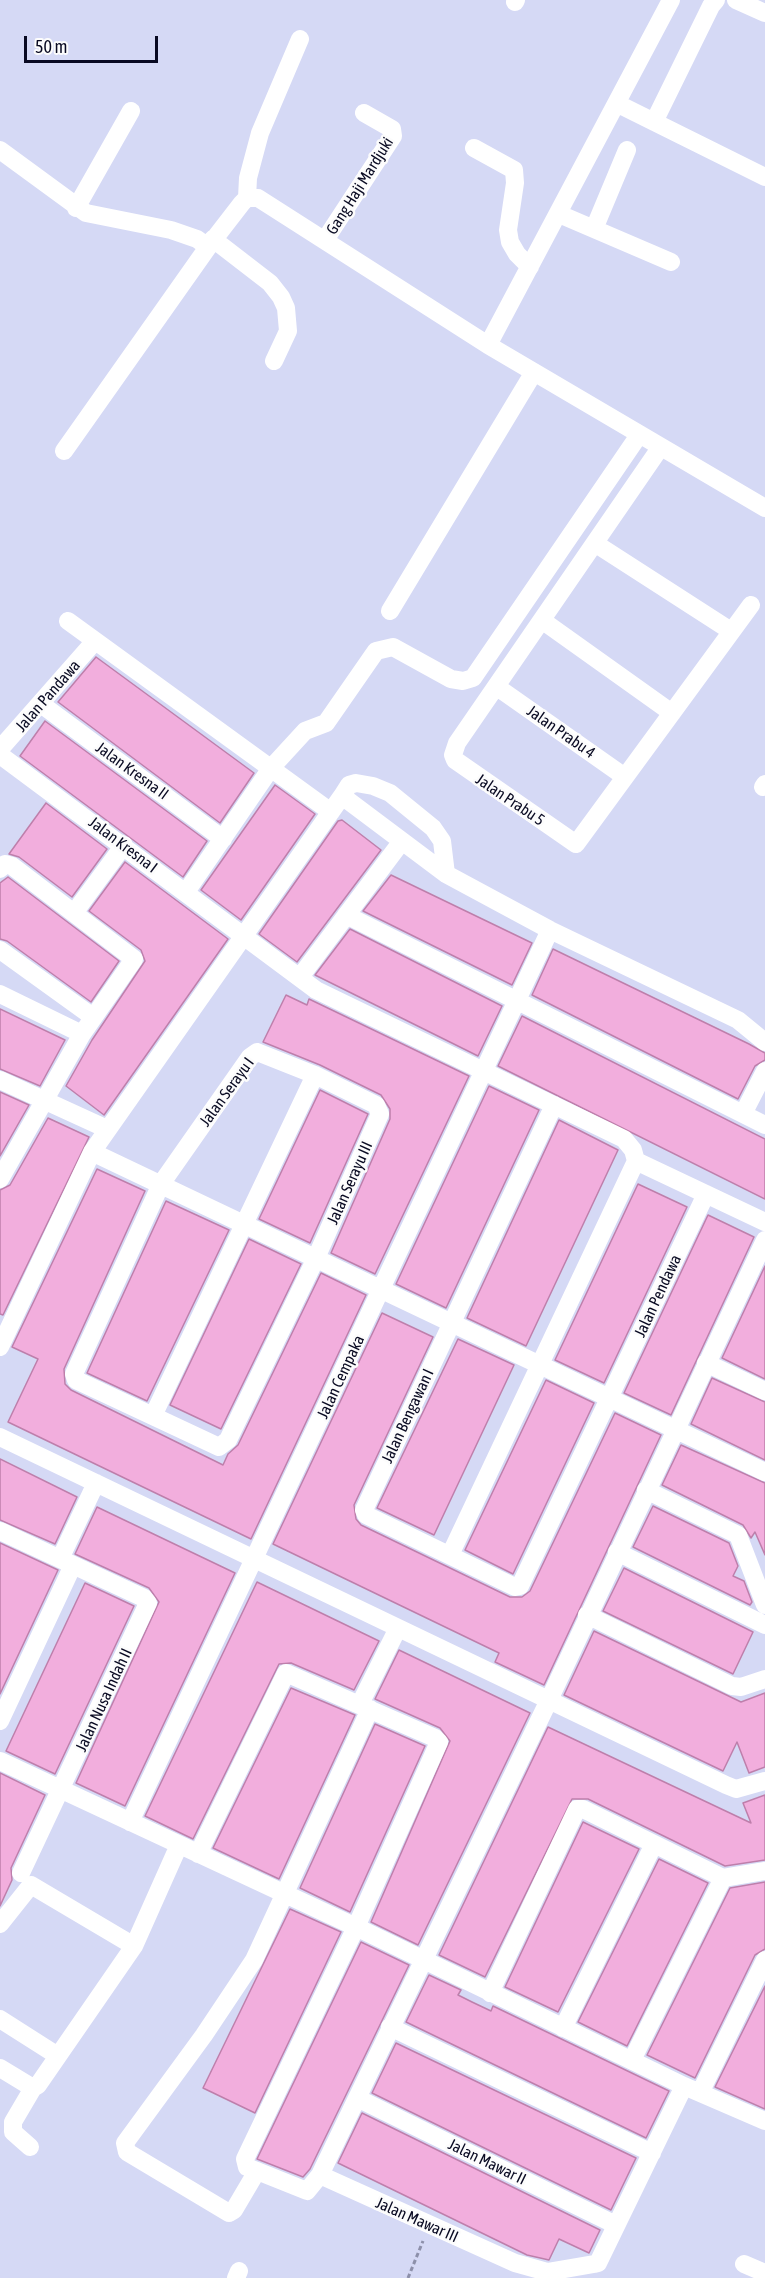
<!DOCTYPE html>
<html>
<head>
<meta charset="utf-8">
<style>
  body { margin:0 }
  #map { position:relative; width:765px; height:2278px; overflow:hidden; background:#d5d9f5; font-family:"Asap Condensed",sans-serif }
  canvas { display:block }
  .scale { position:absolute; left:24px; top:36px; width:134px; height:27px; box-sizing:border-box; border:3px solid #090a22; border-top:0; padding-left:8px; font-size:18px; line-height:21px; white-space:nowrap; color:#090a22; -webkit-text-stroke:4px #fcfcfc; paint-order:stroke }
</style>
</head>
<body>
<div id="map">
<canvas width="765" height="2278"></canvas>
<div class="scale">50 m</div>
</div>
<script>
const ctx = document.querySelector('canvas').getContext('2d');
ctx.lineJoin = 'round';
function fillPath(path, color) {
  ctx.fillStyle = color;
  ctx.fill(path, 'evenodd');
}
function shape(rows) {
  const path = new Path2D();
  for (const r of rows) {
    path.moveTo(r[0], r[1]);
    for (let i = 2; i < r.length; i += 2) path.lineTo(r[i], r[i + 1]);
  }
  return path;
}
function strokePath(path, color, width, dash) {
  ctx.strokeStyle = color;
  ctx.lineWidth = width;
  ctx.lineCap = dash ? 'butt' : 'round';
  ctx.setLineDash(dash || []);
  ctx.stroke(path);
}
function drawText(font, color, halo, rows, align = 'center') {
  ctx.font = font + ' "Asap Condensed",sans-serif';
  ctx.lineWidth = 5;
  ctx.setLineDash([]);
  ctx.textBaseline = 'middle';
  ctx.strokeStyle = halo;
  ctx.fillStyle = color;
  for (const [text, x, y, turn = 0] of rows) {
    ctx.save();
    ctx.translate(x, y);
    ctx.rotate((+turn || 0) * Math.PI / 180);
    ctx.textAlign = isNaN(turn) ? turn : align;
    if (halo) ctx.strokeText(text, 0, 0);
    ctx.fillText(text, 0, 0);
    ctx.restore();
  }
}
const building = shape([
  [96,657,254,773,220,823,58,702,96,657],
  [45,721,207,841,183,877,20,756,45,721],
  [275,785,315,814,241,920,201,890,275,785],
  [46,803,107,849,72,897,19,857,9,854,46,803],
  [342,820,381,850,297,962,259,934,338,821,342,820],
  [125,862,228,939,104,1115,66,1086,92,1040,145,961,141,950,89,911,125,862],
  [391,875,532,943,512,985,363,911,391,875],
  [8,877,119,961,91,1002,7,941,0,939,0,883,8,877],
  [350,929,502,1006,478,1056,315,975,350,929],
  [553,949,749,1044,765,1053,765,1060,755,1066,738,1099,532,995,553,949],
  [286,995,307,1005,309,999,469,1076,375,1274,331,1253,390,1119,390,1109,381,1095,320,1065,263,1042,286,995],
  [0,1009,65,1040,40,1086,0,1069,0,1009],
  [522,1016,765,1139,765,1199,498,1066,522,1016],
  [489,1086,539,1110,446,1308,396,1284,489,1086],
  [320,1090,368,1114,310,1243,259,1219,320,1090],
  [0,1092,29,1105,0,1156,0,1092],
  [48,1118,89,1137,3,1315,0,1314,0,1190,10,1185,48,1118],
  [559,1120,618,1150,526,1346,467,1318,559,1120],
  [97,1169,145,1191,64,1369,65,1384,71,1390,223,1465,228,1454,238,1445,321,1273,366,1295,251,1539,8,1422,38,1359,12,1347,97,1169],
  [638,1184,687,1207,604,1383,555,1360,638,1184],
  [166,1201,229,1230,147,1401,87,1373,166,1201],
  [708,1215,754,1237,671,1415,624,1393,708,1215],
  [249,1239,301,1264,221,1429,170,1405,249,1239],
  [765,1266,765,1379,722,1358,765,1266],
  [382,1313,433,1337,354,1505,356,1519,361,1525,510,1597,522,1597,530,1591,615,1413,661,1435,544,1685,495,1662,499,1653,273,1544,382,1313],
  [458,1339,514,1365,434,1535,377,1508,458,1339],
  [712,1378,765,1402,765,1460,691,1424,712,1378],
  [546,1380,594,1403,513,1574,465,1550,546,1380],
  [681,1445,765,1483,765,1555,755,1532,751,1538,743,1525,662,1485,681,1445],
  [0,1459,77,1497,55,1544,0,1520,0,1459],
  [653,1506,729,1543,738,1566,733,1576,744,1581,752,1602,750,1605,633,1547,653,1506],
  [97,1507,235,1573,125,1806,76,1783,159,1602,149,1588,75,1554,97,1507],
  [0,1543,58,1570,0,1694,0,1543],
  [624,1568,753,1632,733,1674,603,1611,624,1568],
  [257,1582,379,1641,354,1690,291,1663,279,1664,193,1839,145,1816,257,1582],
  [85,1583,134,1606,55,1774,6,1751,85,1583],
  [594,1631,741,1702,765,1693,765,1767,749,1773,737,1742,723,1771,564,1695,594,1631],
  [399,1650,530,1713,418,1945,371,1922,450,1741,440,1728,375,1699,399,1650],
  [291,1688,355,1715,279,1879,213,1848,291,1688],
  [375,1724,425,1746,350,1912,300,1888,375,1724],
  [548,1727,751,1823,743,1803,765,1795,765,1860,725,1866,588,1799,572,1799,485,1977,439,1955,548,1727],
  [0,1773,45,1795,11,1868,12,1880,0,1906,0,1773],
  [583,1822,639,1849,558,2012,505,1987,583,1822],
  [659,1859,708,1883,627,2046,578,2022,659,1859],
  [765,1882,765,1949,755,1955,695,2078,647,2055,730,1888,765,1882],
  [290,1909,341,1932,255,2113,203,2088,290,1909],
  [361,1942,409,1965,310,2169,303,2177,257,2159,361,1942],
  [429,1975,461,1990,458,1995,472,2002,491,2011,493,2006,669,2091,646,2138,406,2022,429,1975],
  [765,1986,765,2109,715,2087,765,1986],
  [396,2043,636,2158,611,2210,372,2093,396,2043],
  [362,2113,600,2230,589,2253,559,2239,549,2260,527,2255,338,2163,362,2113]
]);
fillPath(building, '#f2aedd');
strokePath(building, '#be7fab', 1.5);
strokePath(shape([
  [408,2278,423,2241]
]), '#8d90aa', 3, [4.5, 3]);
strokePath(shape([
  [736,0,765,13],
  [515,2,516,0],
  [618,104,765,177],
  [654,122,711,6,716,0],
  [474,148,514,170,515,183,508,230,510,242,517,254,530,267],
  [0,150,86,213,171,230,197,239,208,247,242,203,247,198,258,198,488,345,765,508],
  [247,198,248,178,260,133,300,39],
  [76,208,131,111],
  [559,214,671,262],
  [594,229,627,150],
  [213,239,270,283,281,297,286,308,288,331,274,361],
  [325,240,393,136,392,129,364,113],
  [488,345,671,0],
  [660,448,457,743,453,755,455,760,576,844,751,605],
  [64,451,208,247],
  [596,544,731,631],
  [390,611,534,372],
  [68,621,331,812],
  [543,621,672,713],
  [497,687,625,777],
  [41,704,223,839],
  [0,749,95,641],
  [0,755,316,990,624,1139,633,1150,636,1161,450,1555],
  [763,787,765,784],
  [342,796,349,785,356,783,373,786,390,793,433,828,442,841,446,874],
  [0,869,5,864,12,866,134,959,82,1034,0,1179],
  [186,892,271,768,305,731,326,723,376,651,393,647,451,679,463,681,473,678,639,435],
  [74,913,124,845],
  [346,915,765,1125],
  [0,950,93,1017],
  [300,977,402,841],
  [0,994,82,1034],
  [257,1052,315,1075,376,1105,380,1114,316,1258,228,1440,219,1447,76,1380,74,1374,161,1184,250,1057,257,1052],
  [0,1080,107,1129],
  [554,1105,364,1510,366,1515,515,1587,520,1586,706,1194],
  [743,1114,765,1071],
  [92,1152,765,1472],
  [636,1161,765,1222],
  [0,1347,92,1152,342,796,446,874,550,930,738,1020,765,1042],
  [706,1363,765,1391],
  [153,1416,315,1075],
  [0,1437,726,1785,736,1789,765,1781],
  [646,1490,738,1535,765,1605],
  [0,1531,144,1598,148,1603,21,1873],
  [617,1552,765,1625],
  [60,1559,96,1483],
  [587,1615,732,1686,741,1687,765,1679],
  [360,1704,398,1628],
  [0,1721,73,1565],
  [0,1761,356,1927,684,2086,765,2121],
  [130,1822,550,930],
  [198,1854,286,1673,435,1738,439,1742,356,1927,245,2159,247,2167,307,2191,320,2175,549,1700,765,1240],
  [0,1924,31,1885,134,1946],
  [490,1993,577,1809,583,1809,723,1878,765,1871],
  [0,2019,58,2056],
  [390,2027,652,2153],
  [563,2028,654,1844],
  [632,2060,723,1878],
  [0,2068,33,2088],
  [700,2093,765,1960],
  [357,2098,616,2225],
  [30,2147,13,2132,13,2122,33,2088,38,2085,134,1946,179,1845],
  [257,2171,234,2210,229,2213,127,2152,125,2143,204,2035,254,1960,370,1709],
  [320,2175,515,2263,547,2272,594,2264,598,2263,684,2086],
  [744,2264,765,2273],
  [236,2278,239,2271]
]), '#fff', 18);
drawText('16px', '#090a22', '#fcfcfc', [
  ["Gang Haji Mardjuki",360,186,-58],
  ["Jalan Pandawa",48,696,-49],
  ["Jalan Prabu 4",561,732,35],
  ["Jalan Kresna II",132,771,36],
  ["Jalan Prabu 5",510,800,34],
  ["Jalan Kresna I",123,845,37],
  ["Jalan Serayu I",227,1092,-54],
  ["Jalan Serayu III",350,1183,-66],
  ["Jalan Pendawa",658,1296,-65],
  ["Jalan Cempaka",341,1377,-65],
  ["Jalan Bengawan I",408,1416,-65],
  ["Jalan Nusa Indah II",104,1700,-65],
  ["Jalan Mawar II",487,2162,26],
  ["Jalan Mawar III",417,2220,24]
]);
</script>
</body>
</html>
